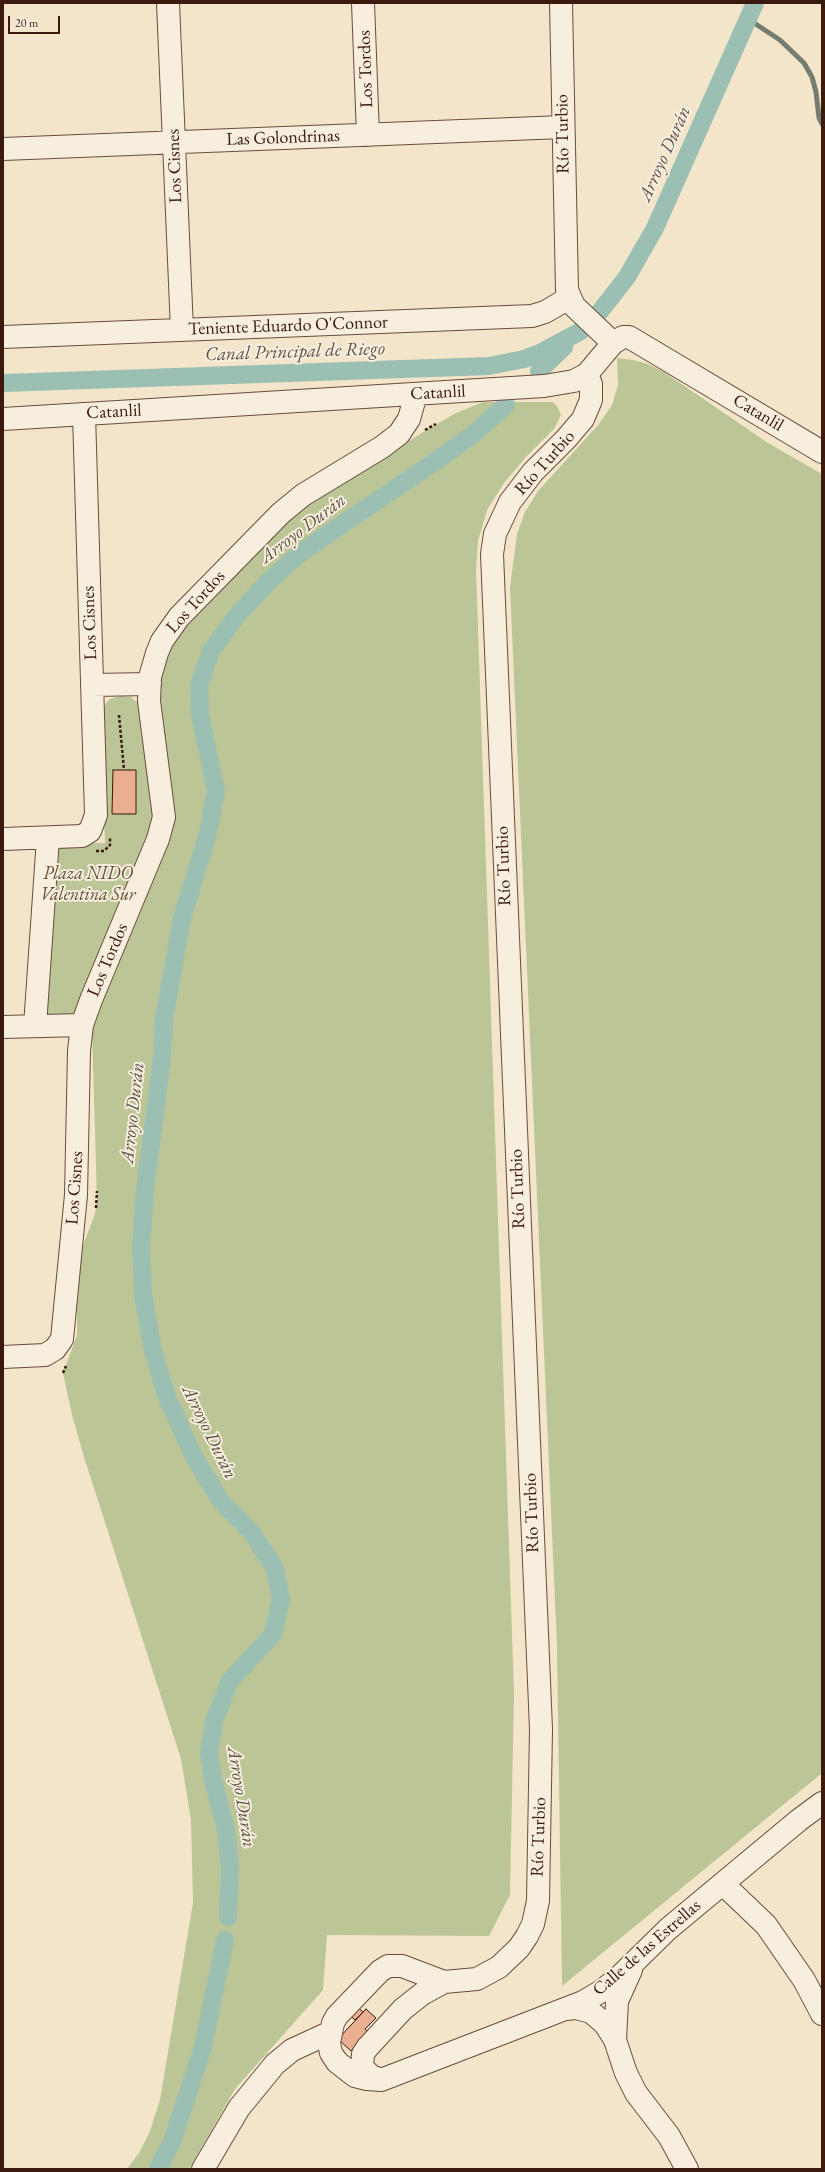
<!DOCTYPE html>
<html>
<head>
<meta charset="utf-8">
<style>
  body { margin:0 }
  #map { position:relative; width:825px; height:2172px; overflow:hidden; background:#f3e5ca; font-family:"EB Garamond",serif }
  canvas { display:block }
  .frame { position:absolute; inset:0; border:4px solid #3b190d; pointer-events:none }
  .scale { position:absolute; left:8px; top:16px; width:52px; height:18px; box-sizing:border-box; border:2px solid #3b190d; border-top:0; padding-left:5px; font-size:12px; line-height:14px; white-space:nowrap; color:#3b190d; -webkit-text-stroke:3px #f7eedd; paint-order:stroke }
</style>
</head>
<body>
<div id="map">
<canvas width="825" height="2172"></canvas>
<div class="frame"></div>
<div class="scale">20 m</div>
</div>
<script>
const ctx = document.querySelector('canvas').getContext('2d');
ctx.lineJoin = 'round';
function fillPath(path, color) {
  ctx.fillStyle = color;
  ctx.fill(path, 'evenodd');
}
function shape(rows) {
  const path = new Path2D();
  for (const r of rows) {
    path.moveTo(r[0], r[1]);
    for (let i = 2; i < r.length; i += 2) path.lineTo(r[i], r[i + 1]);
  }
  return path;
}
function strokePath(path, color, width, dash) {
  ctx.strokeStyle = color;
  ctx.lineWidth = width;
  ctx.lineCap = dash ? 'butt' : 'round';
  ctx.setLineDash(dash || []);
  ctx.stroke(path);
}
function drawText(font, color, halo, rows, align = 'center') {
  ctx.font = font + ' "EB Garamond",serif';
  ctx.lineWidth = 4;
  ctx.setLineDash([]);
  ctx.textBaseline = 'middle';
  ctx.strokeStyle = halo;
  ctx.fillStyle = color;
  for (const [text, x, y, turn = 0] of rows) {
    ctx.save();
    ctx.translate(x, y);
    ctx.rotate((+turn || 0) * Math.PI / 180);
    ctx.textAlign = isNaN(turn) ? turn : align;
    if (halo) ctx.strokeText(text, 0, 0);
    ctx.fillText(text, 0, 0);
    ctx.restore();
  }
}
fillPath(shape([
  [617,358,633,360,648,364,664,372,768,443,822,474,822,1773,562,1986,557,1645,510,587,517,534,525,512,538,491,599,424,612,405,618,385],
  [483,402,553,402,557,406,561,415,554,429,526,457,504,483,487,510,478,541,476,570,514,1692,510,1895,489,1936,327,1935,323,1990,235,2089,189,2169,127,2169,139,2153,150,2131,160,2100,193,1903,191,1820,181,1759,84,1457,72,1415,63,1373,77,1335,77,1274,82,1248,95,1214,97,1200,92,1029,99,1005,176,818,158,694,161,671,175,635,278,526,315,496,454,414],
  [120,696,131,697,138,703,155,819,76,1012,72,1015,47,1016,42,1004,53,850,64,844,105,843,100,716,106,703,110,699]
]), '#bbc596');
strokePath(shape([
  [748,19,780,40,804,63,812,77,816,92,819,118,822,124]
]), '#757d71', 5);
strokePath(shape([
  [598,314,627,277,655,228,755,3],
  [539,371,564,347],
  [3,383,489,366,524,359,540,353,581,331],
  [228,1917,230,1868,226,1829,214,1784,209,1754,214,1721,230,1681,273,1634,281,1599,275,1569,253,1534,220,1500,193,1455,167,1397,153,1351,143,1294,141,1247,145,1190,162,1058,164,1019,182,918,208,833,216,791,200,714,199,685,211,651,239,613,270,580,303,551,446,454,476,432,506,405],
  [158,2169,172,2142,203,2047,225,1940]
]), '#9cbfb3', 18);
const building = shape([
  [113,770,136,770,136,814,112,814,113,770],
  [344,1994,363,2012,355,2020,336,2003,344,1994],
  [366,2009,376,2018,365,2029,368,2032,351,2051,338,2039,366,2009]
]);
fillPath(building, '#eaaf90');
strokePath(building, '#3b190d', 1);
const minor = shape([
  [168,3,182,330],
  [363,3,368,135],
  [561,3,567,290,574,306,613,343],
  [3,149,563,127],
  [3,337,532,316,545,312,569,298],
  [3,419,544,386,574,381,587,374,613,343,623,337,629,337,822,452],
  [92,685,150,684],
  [3,839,82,836,90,831,96,815,84,414],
  [35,1026,48,838],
  [3,1027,82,1025],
  [3,1357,45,1355,55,1349,62,1339,76,1195,79,1051,82,1025,91,1000,158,839,164,817,149,701,150,677,157,653,162,641,179,617,281,513,303,495,382,447,399,434,409,419,416,394],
  [723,1884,766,1925,804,1980,822,2014],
  [444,1982,402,1966,388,1966,380,1971,337,2016,333,2023,329,2043,331,2053,337,2062,355,2076,367,2079,381,2080,583,2002,600,1992,617,1979,668,1929,799,1820,822,1803],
  [566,2009,576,2008,591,2012,605,2024,615,2040,617,2001,631,1970],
  [615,2040,626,2073,636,2093,669,2136,687,2169],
  [381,2080,371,2076,362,2067,363,2054,367,2048,403,2009,422,1994,444,1982,477,1979,499,1967,519,1948,527,1936,533,1924,538,1901,541,1729,492,554,495,534,510,502,533,472,566,439,583,419,591,400,591,384,587,374],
  [203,2169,239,2108,275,2064,292,2050,329,2033]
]);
strokePath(minor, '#694c3c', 24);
strokePath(shape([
  [425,430,436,424],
  [119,715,124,770],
  [96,851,104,851,110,845,110,837],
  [96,1208,97,1191],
  [63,1373,66,1366]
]), '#3b190d', 2.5, [3, 2]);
strokePath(minor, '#f7eedd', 22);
drawText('18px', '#3b190d', '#f7eedd', [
  ["Los Tordos",366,69,-92],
  ["Río Turbio",563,134,-91],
  ["Las Golondrinas",283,138,-2],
  ["Los Cisnes",175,166,-92],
  ["Teniente Eduardo O'Connor",288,326,-2],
  ["Catanlil",438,393,-3],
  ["Catanlil",114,412,-3],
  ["Catanlil",758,413,31],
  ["Río Turbio",545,463,-48],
  ["Los Tordos",196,602,-48],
  ["Los Cisnes",90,623,-92],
  ["Río Turbio",504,866,-92],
  ["Los Tordos",108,960,-67],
  ["Los Cisnes",75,1188,-86],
  ["Río Turbio",518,1189,-92],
  ["Río Turbio",532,1513,-92],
  ["Río Turbio",539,1837,-88],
  ["Calle de las Estrellas",647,1948,-41]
]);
drawText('italic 18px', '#614d36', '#f7eedd', [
  ["Plaza NIDO",88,874],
  ["Valentina Sur",88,895]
]);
drawText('italic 19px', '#5d5347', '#f7eedd', [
  ["Arroyo Durán",665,154,-66],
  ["Canal Principal de Riego",295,352,-2],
  ["Arroyo Durán",303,529,-37],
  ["Arroyo Durán",133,1113,-84],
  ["Arroyo Durán",209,1432,64],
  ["Arroyo Durán",241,1797,81]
]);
</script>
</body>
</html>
